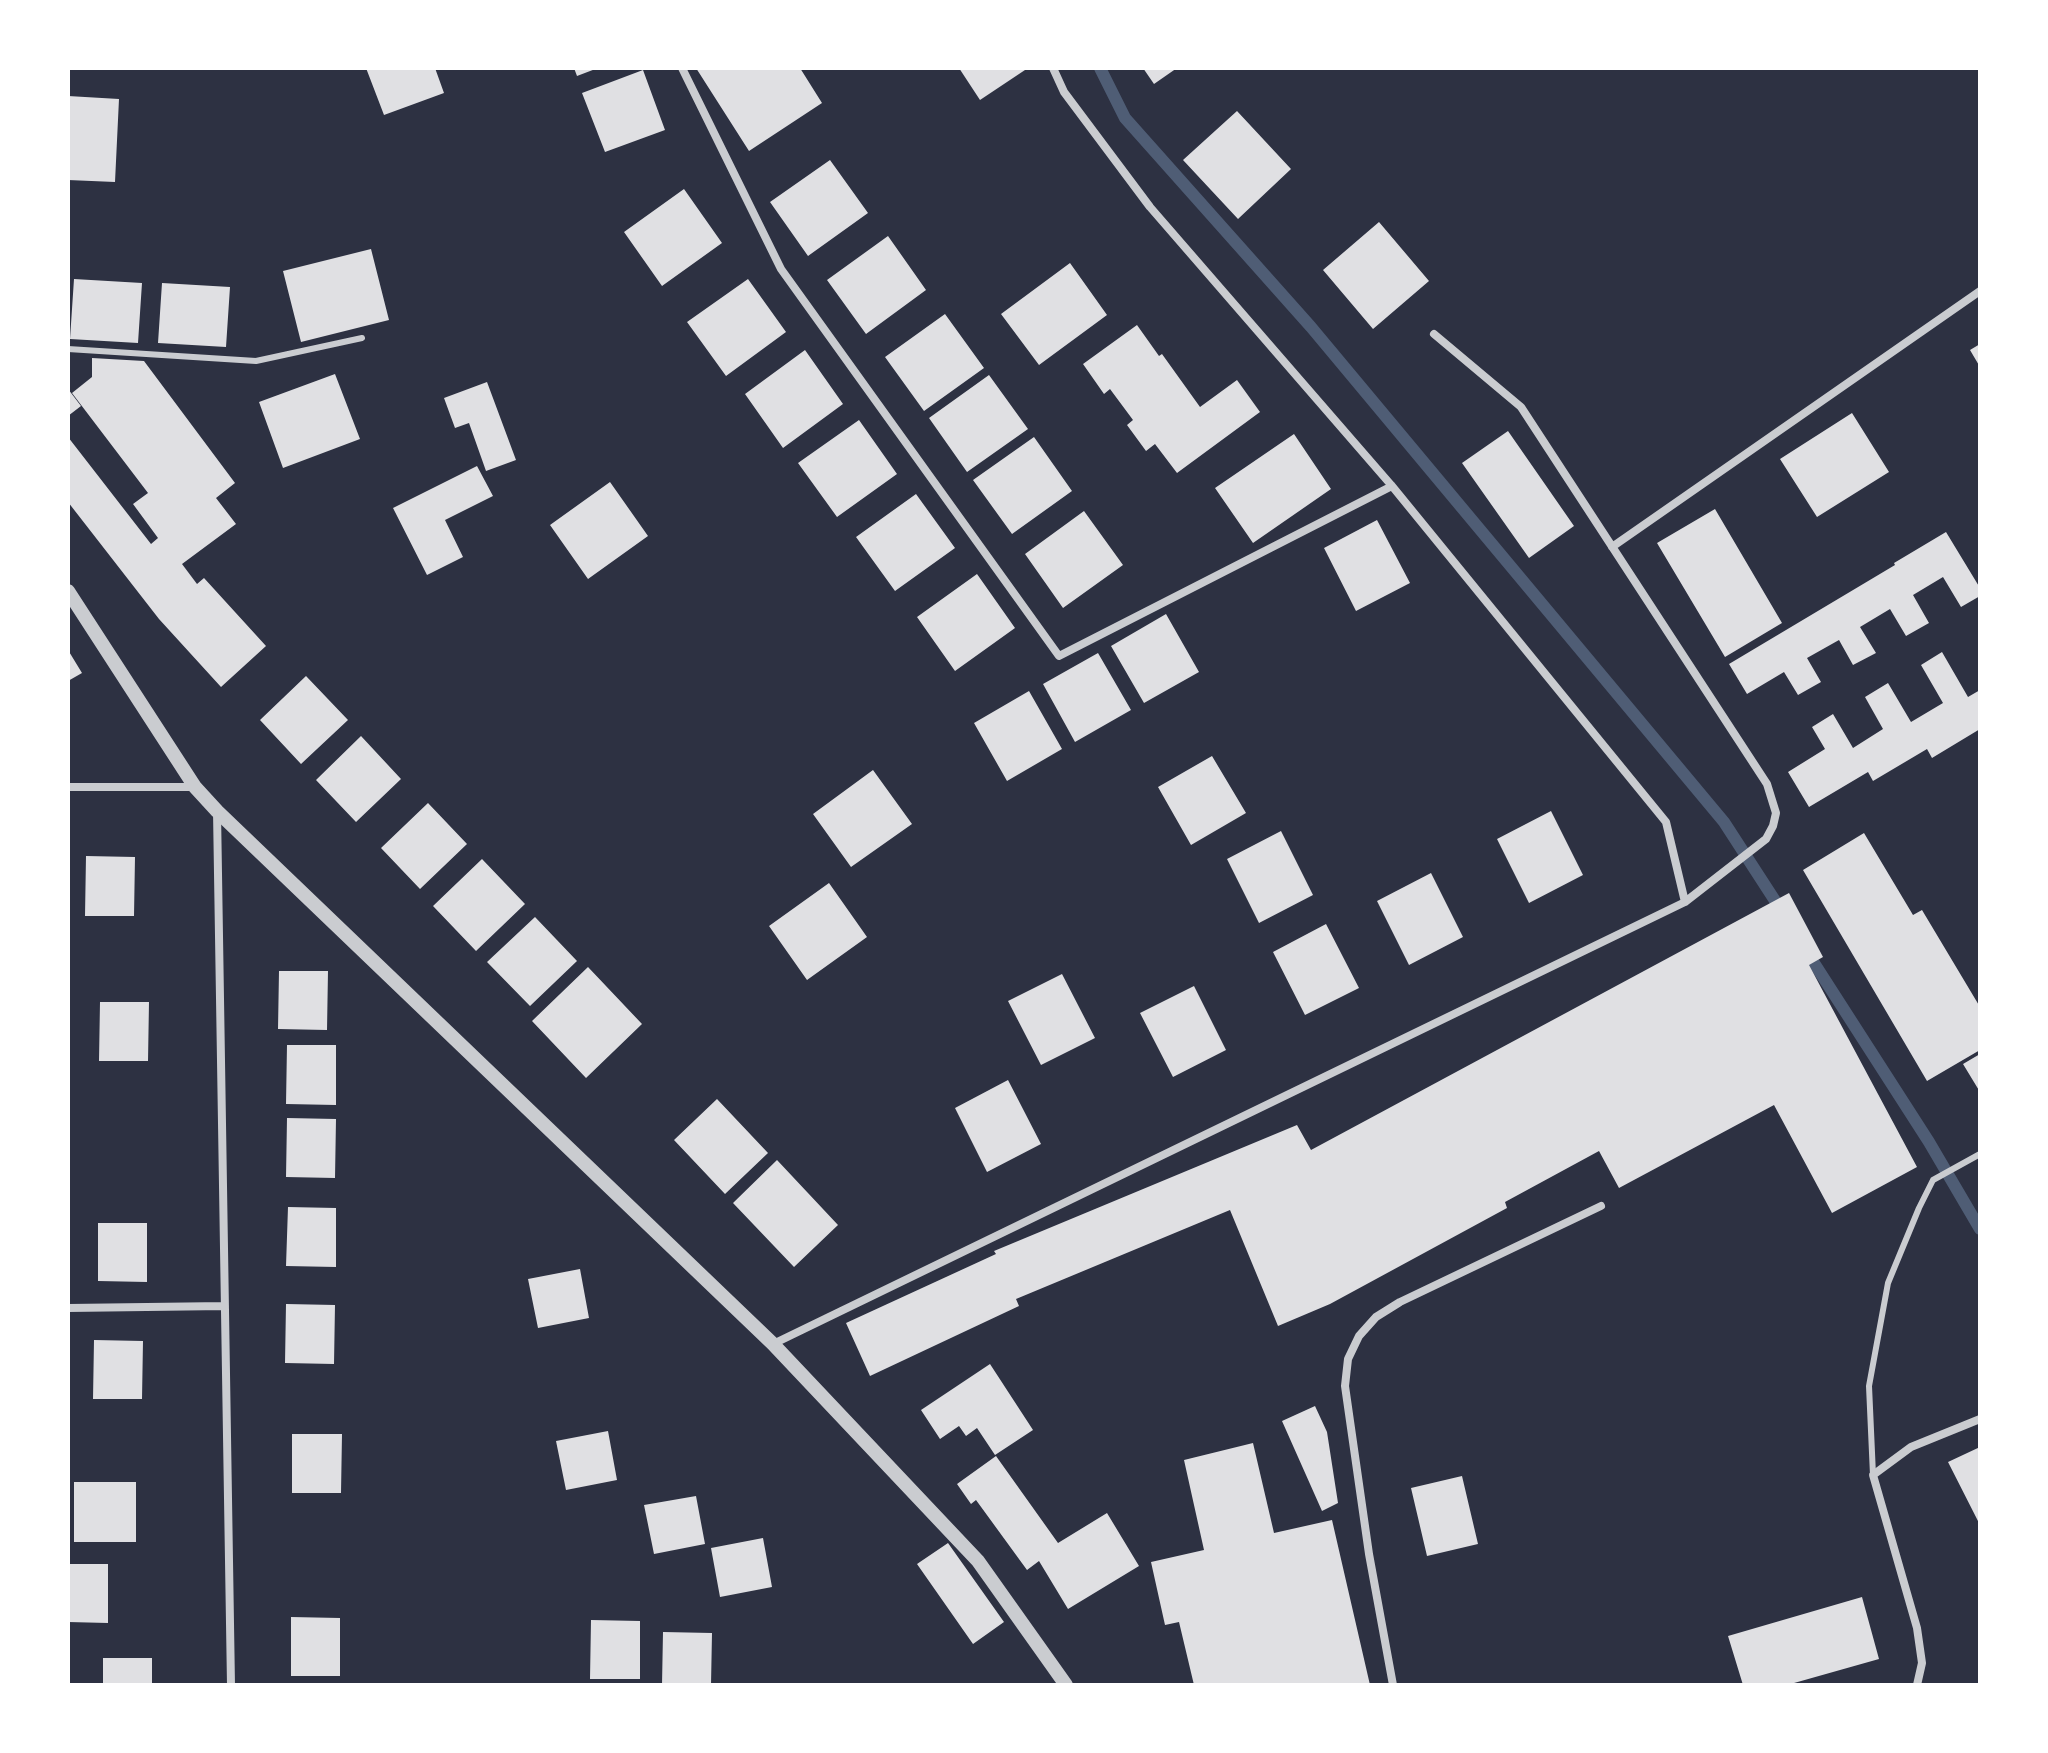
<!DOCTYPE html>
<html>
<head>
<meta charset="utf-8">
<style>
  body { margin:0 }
  #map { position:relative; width:2048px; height:1753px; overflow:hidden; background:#2d3142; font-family:"Fira Sans",sans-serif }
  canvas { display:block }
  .frame { position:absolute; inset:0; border:70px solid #fff; pointer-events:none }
</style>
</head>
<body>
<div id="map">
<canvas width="2048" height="1753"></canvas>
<div class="frame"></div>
</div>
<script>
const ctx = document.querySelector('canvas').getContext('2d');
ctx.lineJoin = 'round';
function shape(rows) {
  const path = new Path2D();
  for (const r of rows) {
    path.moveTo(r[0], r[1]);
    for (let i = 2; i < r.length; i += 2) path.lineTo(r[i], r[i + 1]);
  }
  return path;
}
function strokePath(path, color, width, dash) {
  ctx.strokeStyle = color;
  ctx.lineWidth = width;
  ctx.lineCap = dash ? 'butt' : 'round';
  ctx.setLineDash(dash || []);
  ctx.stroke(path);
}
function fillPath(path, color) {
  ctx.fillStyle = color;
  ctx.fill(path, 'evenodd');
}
strokePath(shape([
  [1100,68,1125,118,1311,327,1724,822,1783,913],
  [1805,949,1929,1142,1980,1229]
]), '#4f5d75', 12);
fillPath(shape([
  [366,68,435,68,444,93,384,115],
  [574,68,598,68,577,76],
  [696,68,800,68,822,103,749,151],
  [959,68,1028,68,980,100],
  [1143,68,1177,68,1154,84],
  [643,70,665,130,605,152,582,93],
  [68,96,119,99,115,182,68,180],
  [1237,111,1291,169,1238,219,1183,160],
  [830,160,868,213,808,256,770,202],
  [684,189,722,243,662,286,624,232],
  [1379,222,1429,281,1373,329,1323,270],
  [888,236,926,290,866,334,827,280],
  [371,249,389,320,301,342,283,271],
  [1070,263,1107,315,1039,365,1001,314],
  [74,279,142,283,138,343,70,339],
  [748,279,786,332,726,376,687,322],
  [162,283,230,287,226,347,158,343],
  [945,314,984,368,924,411,885,357],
  [1137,325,1159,356,1162,354,1200,407,1237,380,1260,412,1177,473,1155,444,1146,451,1127,425,1133,420,1110,389,1104,394,1083,364],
  [1980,344,1980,367,1970,350],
  [805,350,843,404,783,448,745,394],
  [92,358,144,361,235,483,216,498,236,524,182,564,197,584,204,578,266,646,221,687,159,619,68,502,68,437,151,544,158,538,133,504,148,493,72,393,92,377],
  [335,374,360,439,283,468,259,402],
  [989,375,1028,429,967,472,929,418],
  [487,382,516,460,486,471,469,423,455,428,444,398],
  [68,389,81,406,68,416],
  [1852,413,1889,472,1817,517,1780,459],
  [859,420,897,474,837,517,798,463],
  [1508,431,1574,526,1529,558,1462,463],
  [1294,434,1331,489,1253,543,1215,488],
  [1034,437,1072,491,1012,534,973,480],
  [477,466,493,496,445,520,463,557,427,575,393,508],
  [610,482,648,536,588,579,550,525],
  [916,494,955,548,895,591,856,537],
  [1715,509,1782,623,1725,657,1657,543],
  [1084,511,1123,565,1063,608,1025,554],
  [1377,520,1410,583,1356,611,1324,548],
  [1946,532,1980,588,1980,596,1961,607,1943,577,1913,595,1929,623,1906,636,1890,609,1860,627,1876,653,1853,665,1839,640,1807,658,1821,682,1798,695,1784,672,1747,694,1729,664,1895,565,1894,563],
  [977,574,1015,628,955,671,917,617],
  [1166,614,1199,672,1144,703,1111,646],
  [68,650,82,673,68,681],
  [1942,652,1968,697,1980,690,1980,729,1932,758,1927,749,1873,781,1868,772,1809,807,1788,772,1825,749,1812,727,1833,714,1853,748,1883,729,1865,697,1888,683,1911,722,1943,703,1921,665],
  [1098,653,1131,710,1075,742,1043,684],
  [306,676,348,720,301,764,260,720],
  [1029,691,1062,749,1007,781,974,723],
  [361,736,401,779,356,822,316,780],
  [1212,756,1246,813,1191,845,1158,787],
  [873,770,912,824,851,867,813,814],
  [428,803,467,844,420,889,381,848],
  [1551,811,1583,875,1529,903,1497,839],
  [1281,831,1313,895,1259,923,1227,859],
  [1864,833,1913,915,1922,910,1980,1007,1980,1050,1927,1081,1803,870],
  [86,856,135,857,134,916,85,916],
  [482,859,525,904,476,951,433,906],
  [1431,873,1463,937,1409,965,1377,901],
  [829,883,867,937,807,980,769,926],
  [1789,893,1823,957,1809,965,1917,1167,1832,1213,1774,1105,1619,1188,1599,1151,1505,1202,1507,1208,1330,1304,1278,1326,1230,1210,1016,1299,1019,1306,870,1376,846,1323,996,1254,994,1251,1297,1125,1311,1150],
  [535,917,577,961,530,1006,487,962],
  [1326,924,1359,988,1305,1015,1273,952],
  [588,967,642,1024,586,1078,532,1021],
  [279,971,328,971,327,1030,278,1029],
  [1062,974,1095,1038,1041,1065,1008,1001],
  [1194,986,1226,1050,1173,1077,1140,1013],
  [100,1002,149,1002,148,1061,99,1061],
  [287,1045,336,1045,336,1105,286,1104],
  [1980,1054,1980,1092,1963,1064],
  [1008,1080,1041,1144,987,1172,955,1108],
  [717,1099,768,1153,725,1194,674,1140],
  [287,1118,336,1119,335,1178,286,1177],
  [777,1160,838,1225,794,1267,733,1203],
  [288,1207,336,1208,336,1267,286,1266],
  [98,1223,147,1223,147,1282,98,1281],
  [580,1269,589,1318,538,1328,528,1279],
  [286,1304,335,1305,334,1364,285,1363],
  [94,1340,143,1341,142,1399,93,1399],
  [990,1364,1033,1430,995,1455,977,1428,966,1436,959,1426,940,1439,921,1410],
  [1315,1406,1327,1432,1338,1503,1322,1511,1282,1421],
  [608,1431,617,1480,566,1490,556,1441],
  [292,1434,342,1434,341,1493,292,1493],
  [1253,1443,1274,1533,1332,1520,1370,1685,1194,1685,1179,1622,1165,1625,1151,1562,1204,1550,1184,1460],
  [1980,1447,1980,1525,1948,1462],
  [996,1456,1058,1543,1107,1513,1139,1566,1068,1609,1039,1561,1027,1570,976,1500,971,1504,957,1484],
  [1462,1476,1478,1544,1427,1556,1411,1488],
  [74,1482,136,1482,136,1542,74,1542],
  [696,1496,705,1544,654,1554,644,1505],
  [763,1538,772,1587,720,1597,711,1548],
  [948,1543,1004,1622,973,1644,917,1564],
  [68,1564,108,1564,108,1623,68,1622],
  [1862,1597,1879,1659,1787,1685,1743,1685,1728,1636],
  [291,1617,340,1618,340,1676,291,1676],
  [591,1620,640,1621,640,1679,590,1679],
  [663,1632,712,1633,711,1685,662,1685],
  [103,1658,152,1658,152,1685,103,1685]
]), '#e0e0e3');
strokePath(shape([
  [68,349,256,361,362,338],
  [1873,1475,1869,1386,1888,1283,1919,1208,1933,1180,1980,1154]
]), '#caccd0', 6);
strokePath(shape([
  [682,68,781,269,1059,656,1392,486],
  [1053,68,1064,92,1150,207,1392,486,1666,822,1685,902],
  [1612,547,1980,291],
  [68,787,195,787],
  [217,811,231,1685],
  [68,1308,225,1306],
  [773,1344,1685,902,1766,839,1773,826,1776,813,1767,784,1521,407,1434,334],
  [1393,1685,1369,1554,1345,1386,1348,1359,1359,1336,1376,1317,1400,1302,1601,1206],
  [1917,1685,1922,1663,1917,1628,1873,1475,1911,1447,1980,1419]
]), '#caccd0', 8);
strokePath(shape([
  [68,591,195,787,217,811,773,1344,978,1561,1066,1685]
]), '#caccd0', 14);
</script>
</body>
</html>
